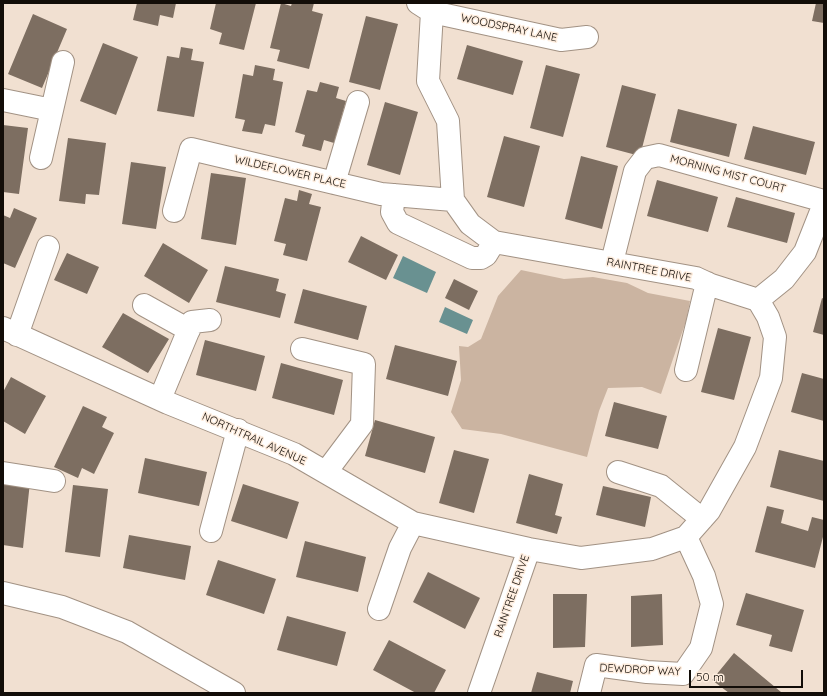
<!DOCTYPE html>
<html>
<head>
<meta charset="utf-8">
<style>
  body { margin:0 }
  #map { position:relative; width:827px; height:696px; overflow:hidden; background:#f1e0d1; font-family:Quicksand,sans-serif }
  canvas { display:block }
  .frame { position:absolute; inset:0; border:4px solid #120d08; pointer-events:none }
  .scale { position:absolute; left:689px; top:670px; width:114px; height:18px; box-sizing:border-box; border:2px solid #120d08; border-top:0; padding-left:5px; font-size:12px; line-height:14px; white-space:nowrap; color:#120d08; -webkit-text-stroke:3px #feedde; paint-order:stroke }
</style>
</head>
<body>
<div id="map">
<canvas width="827" height="696"></canvas>
<div class="frame"></div>
<div class="scale">50 m</div>
</div>
<script>
const ctx = document.querySelector('canvas').getContext('2d');
ctx.lineJoin = 'round';
function fillPath(path, color) {
  ctx.fillStyle = color;
  ctx.fill(path, 'evenodd');
}
function shape(rows) {
  const path = new Path2D();
  for (const r of rows) {
    path.moveTo(r[0], r[1]);
    for (let i = 2; i < r.length; i += 2) path.lineTo(r[i], r[i + 1]);
  }
  return path;
}
function strokePath(path, color, width, dash) {
  ctx.strokeStyle = color;
  ctx.lineWidth = width;
  ctx.lineCap = dash ? 'butt' : 'round';
  ctx.setLineDash(dash || []);
  ctx.stroke(path);
}
function drawText(font, color, halo, rows, align = 'center') {
  ctx.font = font + ' Quicksand,sans-serif';
  ctx.lineWidth = 3;
  ctx.setLineDash([]);
  ctx.textBaseline = 'middle';
  ctx.strokeStyle = halo;
  ctx.fillStyle = color;
  for (const [text, x, y, turn = 0] of rows) {
    ctx.save();
    ctx.translate(x, y);
    ctx.rotate((+turn || 0) * Math.PI / 180);
    ctx.textAlign = isNaN(turn) ? turn : align;
    if (halo) ctx.strokeText(text, 0, 0);
    ctx.fillText(text, 0, 0);
    ctx.restore();
  }
}
fillPath(shape([
  [521,270,564,279,593,277,627,283,648,293,690,301,686,321,661,394,642,387,608,388,599,411,587,457,501,434,462,429,451,412,461,380,459,346,468,347,481,339,498,296]
]), '#cbb4a1');
fillPath(shape([
  [403,256,436,272,427,293,393,278],
  [445,307,473,320,467,334,439,322]
]), '#699191');
fillPath(shape([
  [137,3,176,3,173,18,160,15,158,26,133,20],
  [216,3,256,3,244,50,219,44,222,33,210,29],
  [281,3,291,6,292,3,314,3,312,11,323,14,309,69,277,61,280,50,270,48],
  [816,3,824,3,824,23,812,21],
  [33,14,67,29,42,88,8,74],
  [366,16,398,24,380,90,349,82],
  [103,43,138,57,116,115,80,101],
  [467,45,523,61,513,95,457,79],
  [181,47,193,49,191,60,204,62,194,117,157,111,167,56,179,58],
  [255,65,275,69,273,80,283,82,275,126,265,124,262,134,242,131,245,120,235,118,243,74,253,76],
  [546,65,580,74,563,137,530,128],
  [320,82,339,87,336,98,346,101,334,143,324,140,321,151,302,146,305,135,295,132,307,90,317,92],
  [622,85,656,94,640,156,606,147],
  [385,102,418,112,400,175,367,165],
  [678,109,737,124,729,157,670,142],
  [3,125,28,128,19,194,3,192],
  [753,126,815,142,806,175,744,159],
  [504,136,540,146,524,207,487,197],
  [68,138,106,143,99,195,86,194,85,204,59,201],
  [581,156,618,166,602,229,565,219],
  [131,162,166,167,156,229,122,224],
  [211,173,246,178,236,245,201,239],
  [657,180,718,197,708,232,647,216],
  [299,190,312,194,309,204,321,207,307,261,283,255,286,244,274,241,285,198,297,201],
  [736,197,795,213,787,243,727,227],
  [14,208,37,218,15,268,3,263,3,215,10,218],
  [361,236,398,255,386,280,348,262],
  [163,243,208,270,189,303,144,276],
  [67,253,99,267,87,294,54,280],
  [225,266,279,279,276,291,286,294,280,318,216,302],
  [454,279,478,291,469,310,445,298],
  [303,289,367,306,358,340,294,323],
  [822,298,824,299,824,335,813,332],
  [123,313,169,339,148,373,102,347],
  [718,328,751,337,734,400,701,392],
  [205,340,265,356,256,391,196,375],
  [395,345,457,361,448,396,386,379],
  [281,363,343,380,334,415,272,398],
  [802,373,824,379,824,421,791,412],
  [11,377,46,396,25,434,3,421,3,392],
  [614,402,667,416,658,449,605,436],
  [83,406,107,417,102,427,114,433,94,474,82,468,78,478,54,467],
  [375,420,435,437,425,473,365,456],
  [454,450,489,459,474,513,439,503],
  [779,450,824,461,824,501,770,487],
  [145,458,207,472,199,506,138,493],
  [529,474,563,484,555,515,562,517,557,534,516,523],
  [3,479,30,482,23,548,3,545],
  [243,484,299,502,287,539,231,521],
  [73,485,108,489,100,557,65,552],
  [603,486,651,497,645,527,596,515],
  [767,506,784,510,781,523,808,531,812,517,824,520,824,533,815,568,755,552],
  [129,535,191,546,185,580,123,568],
  [305,541,366,557,358,592,296,577],
  [218,560,276,579,264,614,206,595],
  [428,572,480,598,465,629,413,602],
  [746,593,804,610,792,652,769,646,772,635,736,625],
  [553,594,587,594,585,647,553,648],
  [662,594,663,645,631,647,631,596],
  [287,616,346,632,337,666,277,650],
  [389,640,446,670,434,693,416,693,373,670],
  [734,653,781,692,780,693,729,693,712,680],
  [537,672,573,681,570,693,531,693]
]), '#7d6e61');
const minor = shape([
  [432,12,561,40,587,37],
  [3,100,52,110],
  [41,158,63,62],
  [334,183,358,102],
  [394,195,392,212,398,223,472,258,481,258,486,255,494,242],
  [174,211,191,149,381,194,453,200],
  [612,262,635,171,645,158,659,155,824,201],
  [758,300,784,279,805,252,824,204],
  [144,305,189,330],
  [3,328,168,403,294,454,413,523,529,549,581,558,652,549,686,537,709,511,745,447,771,378,775,337,768,317,758,300,711,285,696,278,494,242,470,224,453,200,448,121,428,81,432,12,418,3],
  [17,335,48,247],
  [302,349,364,364,362,424,326,472],
  [686,370,707,283],
  [160,399,192,322,210,320],
  [618,472,661,486,702,519],
  [3,473,54,481],
  [211,531,238,430],
  [3,593,62,607,127,632,234,693],
  [379,609,400,548,413,523],
  [479,693,529,549],
  [589,693,596,665,647,672,683,674,701,648,712,604,704,576,686,537]
]);
strokePath(minor, '#a29284', 24);
strokePath(minor, '#fff', 22);
drawText('11px', '#120d08', '#feedde', [
  ["WOODSPRAY LANE",509,28,12],
  ["WILDEFLOWER PLACE",290,172,13],
  ["MORNING MIST COURT",728,174,15],
  ["RAINTREE DRIVE",649,270,11],
  ["NORTHTRAIL AVENUE",254,439,24],
  ["RAINTREE DRIVE",512,596,-71],
  ["DEWDROP WAY",640,670,3]
]);
</script>
</body>
</html>
